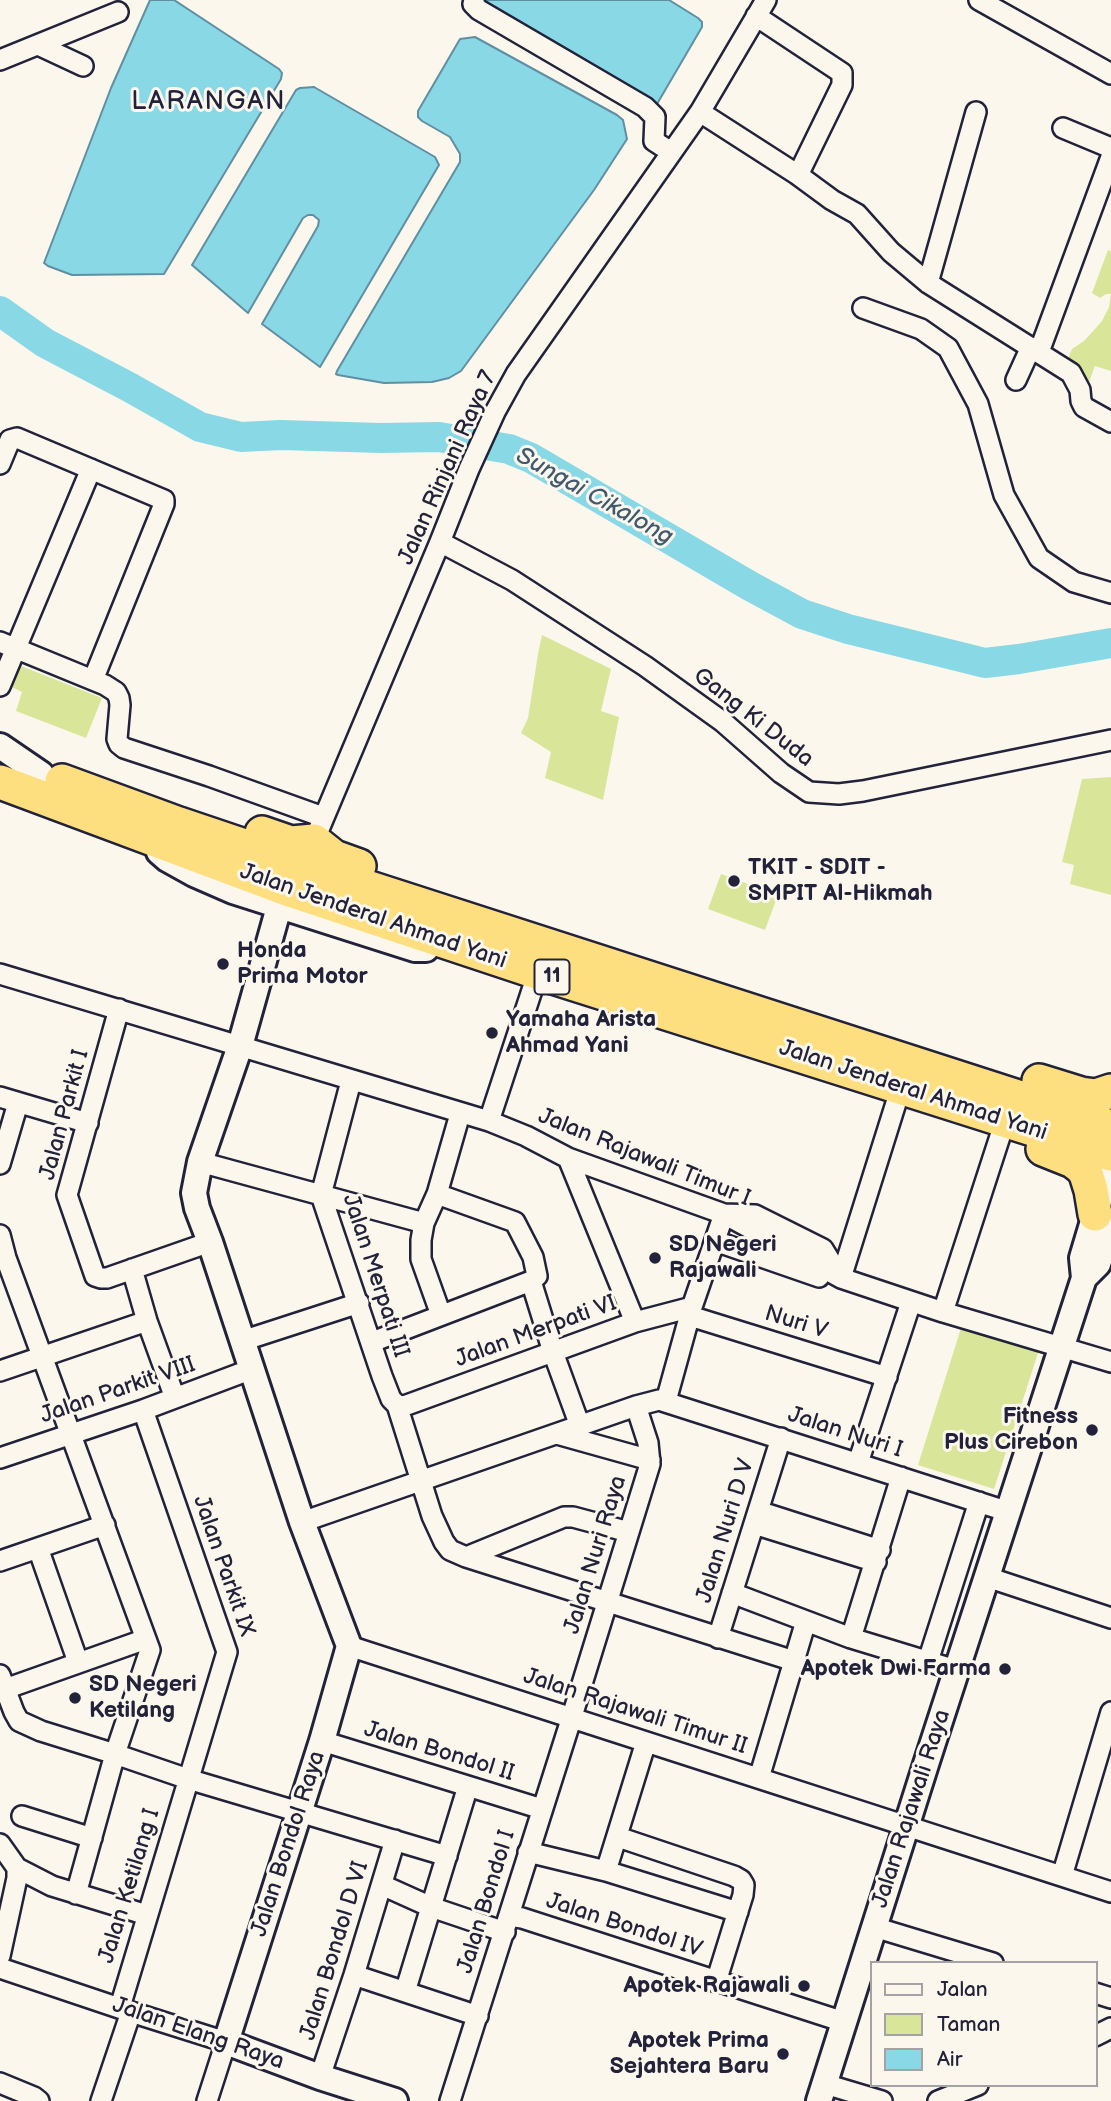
<!DOCTYPE html>
<html>
<head>
<meta charset="utf-8">
<style>
  body { margin:0 }
  #map { position:relative; width:1111px; height:2101px; overflow:hidden; background:#fbf7ec; font-family:"Balsamiq Sans",sans-serif }
  canvas { display:block }
  .legend { position:absolute; left:870px; top:1961px; width:228px; height:126px; box-sizing:border-box; background:#fbf7ec; border:2px solid #a4a2a5; margin:0; padding:9px 12px; list-style:none; font-size:21px; color:#22223b }
  .legend li { display:flex; align-items:center; gap:14px; height:35px }
  .legend b { width:35px; border:2px solid #a4a2a5 }
</style>
</head>
<body>
<div id="map">
<canvas width="1111" height="2101"></canvas>
<ul class="legend">
<li><b style="height:9px;background:#fbf7ec"></b>Jalan</li>
<li><b style="height:19px;background:#d9e699"></b>Taman</li>
<li><b style="height:19px;background:#89d8e6"></b>Air</li>
</ul>
</div>
<script>
const ctx = document.querySelector('canvas').getContext('2d');
ctx.lineJoin = 'round';
function fillPath(path, color) {
  ctx.fillStyle = color;
  ctx.fill(path, 'evenodd');
}
function shape(rows) {
  const path = new Path2D();
  for (const r of rows) {
    path.moveTo(r[0], r[1]);
    for (let i = 2; i < r.length; i += 2) path.lineTo(r[i], r[i + 1]);
  }
  return path;
}
function strokePath(path, color, width, dash) {
  ctx.strokeStyle = color;
  ctx.lineWidth = width;
  ctx.lineCap = dash ? 'butt' : 'round';
  ctx.setLineDash(dash || []);
  ctx.stroke(path);
}
function drawText(font, color, halo, rows, align = 'center') {
  ctx.font = font + ' "Balsamiq Sans",sans-serif';
  ctx.lineWidth = 6;
  ctx.setLineDash([]);
  ctx.textBaseline = 'middle';
  ctx.strokeStyle = halo;
  ctx.fillStyle = color;
  for (const [text, x, y, turn = 0] of rows) {
    ctx.save();
    ctx.translate(x, y);
    ctx.rotate((+turn || 0) * Math.PI / 180);
    ctx.textAlign = isNaN(turn) ? turn : align;
    if (halo) ctx.strokeText(text, 0, 0);
    ctx.fillText(text, 0, 0);
    ctx.restore();
  }
}
fillPath(shape([
  [1108,250,1111,251,1111,371,1095,366,1085,393,1067,361,1072,349,1084,341,1095,329,1102,321,1109,307,1111,294,1106,294,1100,298,1092,293],
  [542,635,611,669,601,711,619,717,603,800,545,778,551,752,521,733,528,718,538,654],
  [21,666,102,698,86,738,16,711,22,692,12,687],
  [1111,777,1111,895,1070,884,1074,865,1062,862,1082,779],
  [721,874,778,895,765,930,708,909],
  [962,1325,1039,1350,994,1489,918,1465]
]), '#d9e699');
const water = shape([
  [150,0,174,0,279,69,282,73,281,79,164,274,72,275,48,266,44,263,111,88,150,0],
  [479,0,669,0,698,18,702,22,702,27,657,104,653,105,479,0],
  [475,37,617,115,623,120,627,139,594,190,461,371,449,378,432,382,384,383,338,375,336,374,337,371,460,162,460,154,450,137,422,121,418,117,418,111,460,39,475,37],
  [314,87,435,157,439,165,320,367,262,324,318,226,319,220,313,215,308,215,303,218,248,313,192,265,296,90,300,88,314,87]
]);
fillPath(water, '#89d8e6');
strokePath(water, '#608fa2', 2);
strokePath(shape([
  [0,311,45,343,129,387,200,427,241,437,281,435,381,438,439,437,509,449,531,458,750,586,802,614,848,629,985,663,1019,659,1111,643]
]), '#89d8e6', 30);
const minor = shape([
  [474,0,473,4,479,10,645,107,655,117,654,141,671,152],
  [979,0,1111,74],
  [756,16,842,73,842,85,798,175],
  [38,45,83,66],
  [0,60,118,12],
  [700,112,798,175,832,200,857,214,891,252,928,283,1071,373,1080,390,1081,401,1084,407,1111,422],
  [1063,128,1111,148],
  [928,283,976,112],
  [863,308,921,329,948,348,978,404,1004,495,1039,558,1074,582,1111,593],
  [1039,352,1111,157],
  [1016,380,1031,347],
  [0,464,10,440,17,438,164,500,164,504,93,680],
  [440,542,512,580,645,666,723,722,781,773,809,792,839,794,863,791,1111,740],
  [0,642,105,685,116,692,119,698,120,705,117,739,119,744,124,748,209,776,323,817],
  [0,686,91,469],
  [314,841,440,542,469,469,495,412,516,374,700,112,766,0],
  [0,974,489,1121,526,1136,568,1158,724,1214,841,1278,943,1312,1111,1362],
  [119,1009,67,1195,95,1276,101,1278,107,1278,210,1242],
  [351,1081,321,1195,382,1376,391,1399,397,1405,432,1516,444,1542,450,1550,466,1557,794,1661],
  [0,1097,88,1123],
  [489,1121,538,972],
  [568,1158,635,1322],
  [200,1162,424,1223],
  [0,1164,18,1103],
  [0,1235,6,1258,150,1650,115,1754,76,1894],
  [715,1241,819,1277],
  [132,1269,147,1321,175,1398],
  [841,1278,901,1087],
  [531,1281,553,1352,580,1426],
  [943,1312,1005,1121],
  [441,1315,421,1259,421,1240,424,1223,437,1194,460,1114],
  [690,1316,887,1377],
  [242,1341,359,1303],
  [372,1342,531,1281,537,1276,533,1257,515,1222,437,1194],
  [0,1371,147,1321],
  [666,1401,692,1307,724,1214,755,1215,823,1249,840,1277],
  [397,1405,404,1406,635,1322,692,1307],
  [557,1434,650,1460],
  [0,1458,143,1410,252,1369],
  [858,1463,911,1302],
  [758,1511,880,1550],
  [302,1522,636,1406,659,1400,1009,1512],
  [754,1524,876,1562],
  [38,1548,78,1662],
  [466,1557,564,1517,573,1517,629,1532],
  [0,1561,105,1525],
  [987,1577,1111,1618],
  [732,1593,851,1638,956,1670],
  [718,1638,781,1438],
  [851,1638,901,1477],
  [349,1646,1111,1892],
  [928,1661,979,1502],
  [0,1675,14,1712,19,1721,41,1731,115,1754,188,1779,447,1856],
  [5,1689,146,1639],
  [322,1741,542,1809],
  [759,1778,806,1621],
  [22,1816,92,1838],
  [618,1837,734,1876,741,1880,744,1885,743,1895,716,1982],
  [0,1844,17,1868,17,1878,0,1956],
  [528,1852,606,1871,738,1912],
  [17,1868,52,1886,147,1915],
  [606,1871,646,1742],
  [1062,1876,1111,1712],
  [382,1885,431,1907,505,1932],
  [509,1916,522,1918,844,2022],
  [874,1927,993,1963],
  [0,1968,131,2012,226,2042,207,2101],
  [354,1975,478,2016],
  [405,1992,468,1786],
  [1095,1993,1111,1998],
  [120,2007,227,1652,143,1410],
  [1095,2036,1111,2028],
  [320,2077,354,1975,395,1840],
  [0,2083,34,2097,39,2101],
  [825,2084,882,2101],
  [101,2101,131,2012],
  [450,2101,569,1726,650,1464,648,1443,636,1406],
  [938,2101,978,2085]
]);
const tertiary = shape([
  [0,746,41,774],
  [159,852,167,859,194,874,233,891,415,949,426,949],
  [279,907,240,1046,200,1162,194,1193,197,1208,210,1242,302,1522,349,1646,322,1741,226,2042,320,2077,395,2101],
  [1084,1278,1098,1264,1111,1224],
  [819,2101,927,1761,1084,1278,1082,1258,1111,1161]
]);
const trunk = shape([
  [62,781,179,824,357,884,1111,1127],
  [0,782,287,889,534,971,1111,1154],
  [262,833,291,843,314,841,334,857,359,866],
  [1039,1081,1081,1094,1096,1096,1111,1091],
  [1043,1149,1073,1161,1082,1168,1086,1174,1091,1190,1095,1214]
]);
strokePath(minor, '#22223b', 24);
strokePath(tertiary, '#22223b', 30);
strokePath(trunk, '#22223b', 38);
strokePath(minor, '#fbf7ec', 19);
strokePath(tertiary, '#fbf7ec', 24);
strokePath(trunk, '#fedf80', 33);
for (const [x, y, r, color] of [
  [734,881,7,"#22223b"],
  [223,964,7,"#22223b"],
  [492,1033,7,"#22223b"],
  [655,1258,7,"#22223b"],
  [1092,1430,7,"#22223b"],
  [1005,1669,7,"#22223b"],
  [75,1698,7,"#22223b"],
  [804,1986,7,"#22223b"],
  [783,2054,7,"#22223b"]
]) {
  const dot = new Path2D();
  dot.arc(x, y, r, 0, 2 * Math.PI);
  ctx.fillStyle = color;
  ctx.fill(dot);
  strokePath(dot, '#fbf7ec', 2.5);
}
for (const [x, y, w] of [
  [552,977,35]
]) {
  const box = new Path2D();
  box.roundRect(x - w / 2, y - 17.5, w, 35, 5);
  ctx.fillStyle = '#fbf7ec';
  ctx.fill(box);
  strokePath(box, '#22223b', 2);
}
drawText('bold 21px', '#22223b', null, [
  ["11",552,977]
]);
drawText('23px', '#22223b', '#fbf7ec', [
  ["Jalan Rinjani Raya 7",448,468,-66],
  ["Gang Ki Duda",753,718,38],
  ["Jalan Jenderal Ahmad Yani",373,917,19],
  ["Jalan Jenderal Ahmad Yani",913,1091,18],
  ["Jalan Parkit I",65,1115,-75],
  ["Jalan Rajawali Timur I",644,1158,22],
  ["Jalan Merpati III",375,1276,72],
  ["Nuri V",796,1323,17],
  ["Jalan Merpati VI",536,1332,-20],
  ["Jalan Parkit VIII",118,1391,-19],
  ["Jalan Nuri I",845,1433,18],
  ["Jalan Nuri D V",726,1531,-73],
  ["Jalan Nuri Raya",596,1555,-73],
  ["Jalan Parkit IX",223,1566,71],
  ["Jalan Rajawali Timur II",635,1712,18],
  ["Jalan Bondol II",439,1752,17],
  ["Jalan Rajawali Raya",912,1809,-72],
  ["Jalan Bondol Raya",289,1844,-72],
  ["Jalan Ketilang I",130,1886,-73],
  ["Jalan Bondol I",487,1902,-73],
  ["Jalan Bondol IV",624,1926,18],
  ["Jalan Bondol D VI",335,1951,-73],
  ["Jalan Elang Raya",198,2034,19]
]);
drawText('bold 23px', '#22223b', '#fbf7ec', [
  ["TKIT - SDIT -",748,868],
  ["SMPIT Al-Hikmah",748,894],
  ["Honda",237,951],
  ["Prima Motor",237,977],
  ["Yamaha Arista",506,1020],
  ["Ahmad Yani",506,1046],
  ["SD Negeri",669,1245],
  ["Rajawali",669,1271],
  ["Fitness",1078,1417,"right"],
  ["Plus Cirebon",1078,1443,"right"],
  ["Apotek Dwi Farma",991,1669,"right"],
  ["SD Negeri",89,1685],
  ["Ketilang",89,1711],
  ["Apotek Rajawali",790,1986,"right"],
  ["Apotek Prima",769,2041,"right"],
  ["Sejahtera Baru",769,2067,"right"]
], 'left');
drawText('italic 24px', '#41596e', '#fbf7ec', [
  ["Sungai Cikalong",594,497,29]
]);
ctx.letterSpacing = '2px';
drawText('26px', '#22223b', '#fbf7ec', [
  ["LARANGAN",209,102]
]);
ctx.letterSpacing = '0px';
</script>
</body>
</html>
